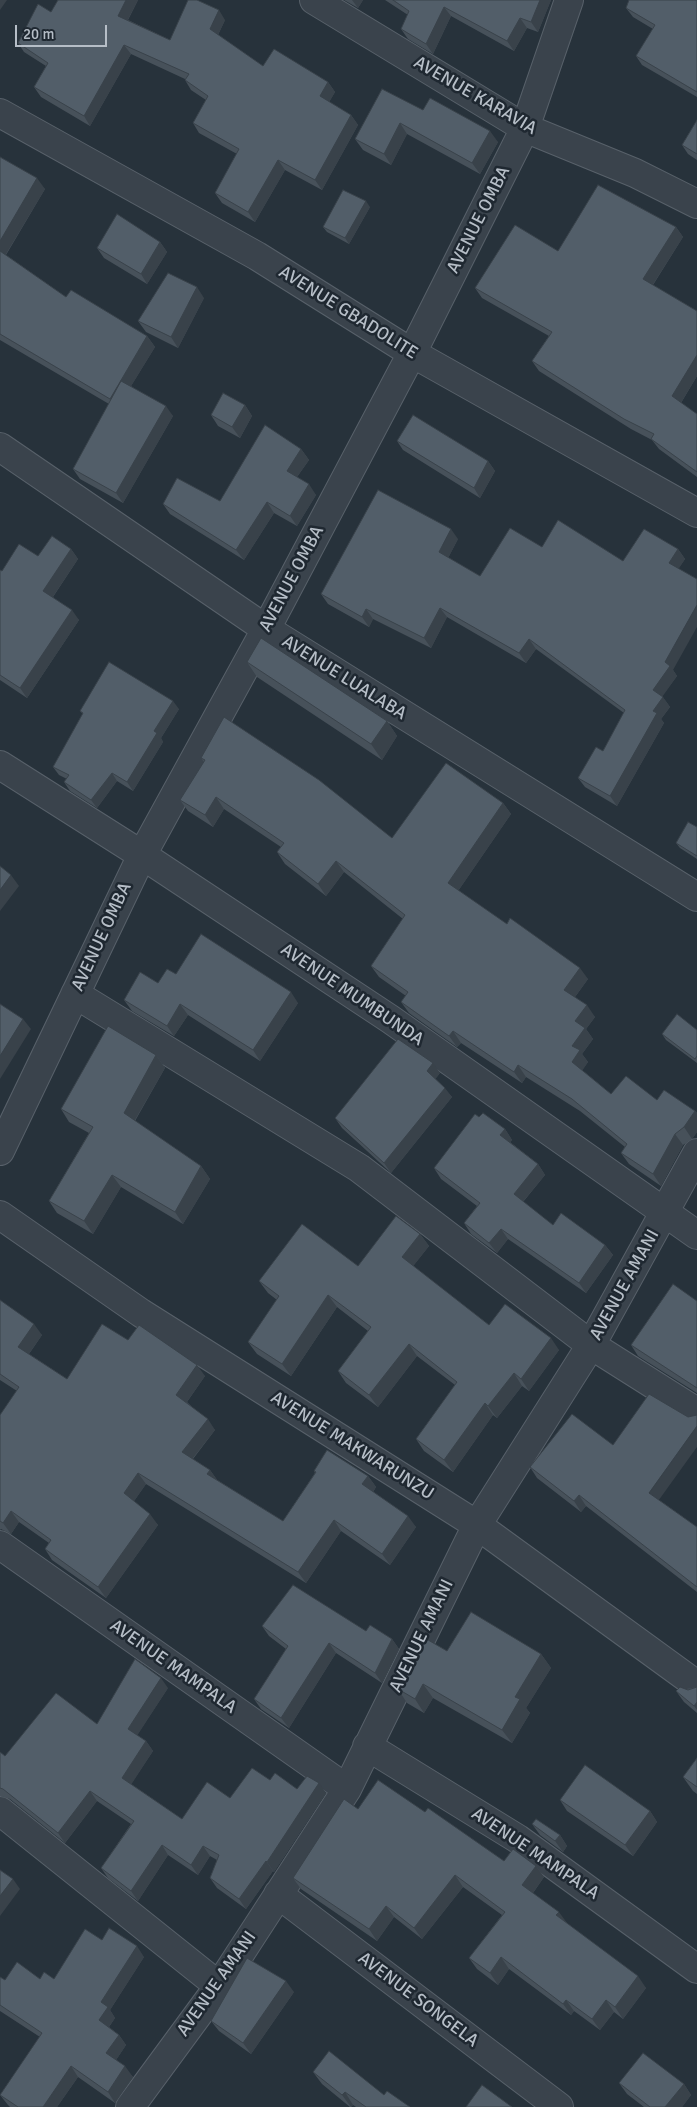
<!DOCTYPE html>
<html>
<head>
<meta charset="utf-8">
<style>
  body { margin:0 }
  #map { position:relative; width:697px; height:2107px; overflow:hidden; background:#27323b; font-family:Signika,sans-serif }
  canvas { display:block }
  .scale { position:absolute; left:15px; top:25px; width:92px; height:22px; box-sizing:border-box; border:2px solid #b6bec7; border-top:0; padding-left:6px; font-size:15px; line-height:18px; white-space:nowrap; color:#b6bec7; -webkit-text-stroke:4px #1f2831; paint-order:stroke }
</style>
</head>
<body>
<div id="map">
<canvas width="697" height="2107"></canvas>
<div class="scale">20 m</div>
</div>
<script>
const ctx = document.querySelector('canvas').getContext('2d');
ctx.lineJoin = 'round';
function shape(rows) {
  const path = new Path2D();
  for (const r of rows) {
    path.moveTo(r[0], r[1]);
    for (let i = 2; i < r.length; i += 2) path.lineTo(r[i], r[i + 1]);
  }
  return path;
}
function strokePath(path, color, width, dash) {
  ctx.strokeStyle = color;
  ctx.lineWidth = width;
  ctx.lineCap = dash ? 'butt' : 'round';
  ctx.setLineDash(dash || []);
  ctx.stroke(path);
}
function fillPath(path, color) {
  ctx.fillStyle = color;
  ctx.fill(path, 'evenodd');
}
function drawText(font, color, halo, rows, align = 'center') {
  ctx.font = font + ' Signika,sans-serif';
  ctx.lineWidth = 5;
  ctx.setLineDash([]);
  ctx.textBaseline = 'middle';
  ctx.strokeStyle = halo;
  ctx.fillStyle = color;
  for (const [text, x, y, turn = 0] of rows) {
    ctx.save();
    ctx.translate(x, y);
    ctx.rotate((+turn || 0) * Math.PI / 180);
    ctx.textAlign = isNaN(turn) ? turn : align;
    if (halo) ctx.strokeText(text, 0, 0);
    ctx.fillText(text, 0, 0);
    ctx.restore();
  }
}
const minor = shape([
  [314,0,525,128,635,173,697,204],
  [0,113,257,256,412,353,697,513],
  [0,447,266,629,697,897],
  [0,765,142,855,390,1019,697,1235],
  [75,994,359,1168,591,1345,697,1412],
  [0,1151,142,855,266,629,412,353,525,128,569,0],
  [0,1215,141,1313,477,1525,697,1685],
  [0,1545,347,1789],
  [367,1746,518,1839,697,1969],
  [0,1811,219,1986],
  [278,1894,559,2107],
  [130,2107,219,1986,347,1789,477,1525,591,1345,697,1153]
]);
strokePath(minor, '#58616a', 30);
strokePath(minor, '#3a434c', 28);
fillPath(shape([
  [58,0,138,0,128,20,170,40,225,20,218,35,263,66,328,82,335,92,329,102,351,115,358,125,322,190,285,170,255,222,222,203,215,193,237,154,199,133,193,123,206,100,191,90,185,80,185,79,131,54,90,126,41,97,34,87,46,66,24,52,18,43,51,12],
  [344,0,363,0,358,8],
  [385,0,551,0,538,32,527,28,514,51,451,16,433,54,408,39,401,29,408,15],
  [697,0,697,97,642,65,636,56,653,29,633,17,626,8],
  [423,110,498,142,480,174,407,134,391,165,363,150,355,139],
  [697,120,697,160,688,154,682,145],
  [0,157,45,189,6,255,66,297,147,336,155,347,131,386,173,416,123,503,80,479,73,469,109,404,0,340],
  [370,207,349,244,327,232,323,227],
  [676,227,683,237,653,285,697,311,697,376,681,403,697,414,697,477,659,449,652,440,631,429,539,371,532,361,549,336,482,298,475,288,558,251],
  [160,242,167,252,147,284,104,258,97,248],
  [204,298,178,348,146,332,138,321],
  [245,405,252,416,240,438,218,426,211,415],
  [397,441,488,461,495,471,480,498,403,450],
  [301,449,309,460,297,477,316,495,297,526,274,513,244,560,170,514,163,504,220,501],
  [458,539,448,558,480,576,542,547,623,561,678,549,685,559,678,569,673,670,677,676,662,696,670,707,661,719,664,723,617,806,585,787,578,778,603,751,624,713,536,649,526,663,447,617,431,648,373,619,369,627,328,604,321,594],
  [71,549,78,559,53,597,79,620,27,698,0,680,0,570,2,571,38,556],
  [247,662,387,721,397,736,382,760,257,677],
  [179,709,161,738,163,742,133,791,117,781,97,808,70,791,64,782,67,779,59,775,53,767,83,714,80,711],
  [201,758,392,838,503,803,511,814,458,891,588,979,575,997,595,1017,586,1029,593,1039,582,1054,588,1062,582,1070,611,1094,657,1100,695,1111,697,1113,697,1132,692,1139,683,1145,661,1186,629,1164,621,1153,625,1147,580,1111,526,1077,522,1083,461,1043,457,1047,409,1013,401,1002,406,996,379,977,371,966,403,919,344,872,326,896,285,864,277,852,281,847,224,809,213,827,188,811,180,800,204,762],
  [697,827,697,859,680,848,676,843],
  [176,974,298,1003,260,1061,188,1015,174,1036,132,1011,124,1000],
  [697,1030,697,1063,666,1040,662,1034],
  [156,1055,165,1068,135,1121,201,1166,210,1179,183,1224,121,1187,93,1234,57,1213,49,1201,89,1133,69,1122,61,1109],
  [440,1073,435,1079,452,1097,391,1173,342,1128,335,1118],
  [479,1117,505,1129,512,1140,510,1142,538,1164,545,1175,523,1202,553,1225,605,1245,613,1255,586,1293,508,1239,497,1253,471,1234,464,1223,477,1206,441,1179,434,1168],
  [420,1234,429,1246,413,1266,489,1325,559,1350,529,1391,522,1386,497,1418,493,1415,453,1472,424,1451,416,1439,455,1385,417,1356,378,1407,346,1383,338,1371,368,1331,337,1307,291,1376,257,1354,248,1342,277,1300,268,1293,259,1281,358,1266],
  [0,1300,42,1335,29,1354,67,1379,128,1340,205,1376,187,1402,215,1430,193,1459,210,1470,217,1480,283,1521,315,1473,314,1471,368,1476,376,1487,373,1492,416,1527,390,1565,341,1531,306,1583,146,1484,134,1501,158,1525,106,1598,52,1560,45,1549,49,1543,19,1522,11,1534,1,1529,0,1530,0,1415,17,1391,0,1380],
  [697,1301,697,1393,638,1356,631,1345],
  [530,1467,659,1500,697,1527,697,1592,586,1506,581,1512,537,1478],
  [262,1626,366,1631,392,1639,399,1649,382,1683,336,1653,289,1728,261,1709,254,1699,286,1649,269,1636],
  [447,1651,541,1654,551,1668,526,1708,530,1713,512,1743,433,1698,424,1713,407,1703,398,1689],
  [697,1687,697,1713,684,1702,676,1691],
  [168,1688,137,1735,146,1741,153,1751,131,1784,182,1819,230,1798,270,1780,297,1789,326,1793,274,1872,273,1871,246,1909,217,1888,210,1878,217,1860,210,1856,198,1875,168,1855,138,1901,108,1878,101,1868,131,1824,97,1801,65,1843,10,1799,0,1796,0,1752,5,1756,97,1724],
  [697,1758,697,1794,693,1791,683,1777],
  [560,1800,650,1811,657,1822,633,1856,567,1811],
  [358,1809,425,1812,504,1861,536,1866,544,1877,533,1893,567,1923,646,1988,623,2019,614,2012,600,2030,574,2011,571,2015,509,1969,498,1985,477,1969,469,1958,502,1915,463,1887,422,1939,394,1917,377,1941,301,1889,293,1878],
  [532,1824,560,1835,567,1846,563,1852,540,1835],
  [102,1940,144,1957,110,2010,115,2018,109,2027,119,2035,126,2045,116,2060,133,2077,115,2103,78,2077,57,2107,10,2107,8,2105,0,2095,40,2037,0,2011,0,1977,5,1980,54,1979],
  [294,1992,251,2054,219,2031,211,2021],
  [313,2072,384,2095,410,2107,356,2107,353,2105,351,2107,350,2107,322,2084],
  [619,2083,684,2084,691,2095,682,2107,644,2107,627,2094]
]), '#47515a');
fillPath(shape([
  [0,0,7,0,0,10],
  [126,0,138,0,125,25,118,16],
  [352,0,363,0,358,8],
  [540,0,551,0,538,32,531,22],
  [444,7,451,16,433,54,426,44],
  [219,10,225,20,216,39,210,29],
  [520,18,527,28,514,51,507,41],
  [124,45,131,54,90,126,84,116],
  [328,82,335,92,327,106,320,96],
  [351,115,358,125,322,190,315,180],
  [400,123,407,134,391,165,384,154],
  [490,131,498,142,480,174,472,163],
  [278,160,285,170,255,222,248,212],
  [37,178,45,189,3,259,0,254,0,241],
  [366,201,370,207,349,244,345,238],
  [676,227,683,237,650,289,643,279],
  [160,242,167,252,147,284,141,274],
  [197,287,204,298,178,348,171,337],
  [147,336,155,347,117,409,110,399],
  [697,355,697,376,679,406,672,396],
  [245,405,252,416,240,438,232,427],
  [166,406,173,416,123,503,116,493],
  [301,449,309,460,294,481,287,471],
  [488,461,495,471,480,498,474,488],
  [309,484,316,495,297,526,290,516],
  [267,502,274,513,244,560,236,550],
  [451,529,458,539,446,562,439,552],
  [71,549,78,559,50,601,43,591],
  [678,549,685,559,676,573,669,563],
  [697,605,697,627,673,670,677,676,660,700,653,690,665,662],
  [440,608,447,617,431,648,424,638],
  [366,609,373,619,369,627,362,617],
  [72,610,79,620,27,698,20,688],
  [529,639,536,649,526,663,519,653],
  [663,697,670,707,661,719,664,723,617,806,610,796,653,711],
  [173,701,179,709,161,738,163,742,133,791,127,782,154,731],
  [387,721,397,736,382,760,371,744],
  [112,773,117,781,97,808,91,800],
  [216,797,224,809,213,827,205,815],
  [503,803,511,814,456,894,448,883],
  [336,861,344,872,326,896,318,884],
  [11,875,19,886,0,911,0,890],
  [580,968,588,979,572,1001,564,990],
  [291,992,298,1003,260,1061,253,1050],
  [180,1004,188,1015,174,1036,167,1026],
  [587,1005,595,1017,586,1029,593,1039,582,1054,588,1062,580,1074,572,1062,572,1046,575,1021],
  [23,1019,31,1029,0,1079,0,1056],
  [453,1031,461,1043,457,1047,449,1036],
  [156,1055,165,1068,132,1125,124,1113],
  [433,1063,440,1073,434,1081,427,1071],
  [518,1065,526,1077,522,1083,514,1072],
  [445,1088,452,1097,391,1173,384,1163],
  [695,1111,697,1113,697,1132,692,1139,684,1127],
  [505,1129,512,1140,508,1145,500,1135],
  [675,1134,683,1145,661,1186,653,1174],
  [538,1164,545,1175,521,1204,514,1194],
  [201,1166,210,1179,183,1224,175,1212],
  [112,1175,121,1187,93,1234,84,1221],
  [501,1229,508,1239,497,1253,489,1243],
  [420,1234,429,1246,411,1269,402,1257],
  [605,1245,613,1255,586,1293,579,1283],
  [328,1295,337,1307,291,1376,282,1364],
  [34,1324,42,1335,26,1358,18,1347],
  [551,1338,559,1350,529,1391,521,1379],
  [409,1344,417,1356,378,1407,369,1395],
  [197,1365,205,1376,184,1406,176,1395],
  [514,1373,522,1386,497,1418,488,1406],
  [485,1403,493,1415,453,1472,444,1460],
  [208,1419,215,1430,189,1463,182,1452],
  [697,1426,697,1447,656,1504,649,1493],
  [210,1470,218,1481,207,1474],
  [138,1473,146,1484,132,1504,124,1493],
  [368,1476,376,1487,370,1496,362,1484],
  [579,1495,586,1506,581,1512,574,1501],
  [11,1511,19,1522,11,1534,3,1523],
  [150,1514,158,1525,106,1598,98,1587],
  [408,1516,416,1527,390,1565,382,1554],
  [334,1520,341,1531,306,1583,298,1572],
  [392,1639,399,1649,382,1683,375,1673],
  [329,1643,336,1653,289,1728,281,1718],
  [541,1654,551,1668,526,1708,530,1713,512,1743,502,1730,515,1697],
  [161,1678,168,1688,135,1739,128,1729],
  [423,1684,433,1698,424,1713,415,1699],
  [697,1702,697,1710,694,1706],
  [146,1741,153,1751,129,1788,122,1778],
  [319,1783,326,1793,274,1872,267,1862],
  [90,1791,97,1801,65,1843,58,1833],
  [650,1811,657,1822,633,1856,625,1845],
  [560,1835,567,1846,563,1852,555,1841],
  [162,1845,168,1855,138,1901,131,1891],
  [203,1846,210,1856,198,1875,191,1865],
  [266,1861,273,1871,246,1909,239,1899],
  [536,1866,544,1877,530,1897,522,1885],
  [455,1875,463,1887,422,1939,414,1928],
  [13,1879,20,1889,0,1916,0,1896],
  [386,1906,394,1917,377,1941,369,1929],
  [559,1912,567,1923,556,1915],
  [137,1946,144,1957,110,2010,115,2018,106,2031,99,2020,101,2002],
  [501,1957,509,1969,498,1985,490,1973],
  [638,1976,646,1988,623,2019,615,2007],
  [286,1981,294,1992,251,2054,243,2043],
  [566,2000,574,2011,571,2015,563,2004],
  [606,2000,614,2012,600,2030,592,2019],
  [119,2035,126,2045,114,2063,106,2053],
  [71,2066,78,2077,57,2107,43,2107],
  [125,2066,133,2077,115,2103,108,2092],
  [684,2084,691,2095,682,2107,665,2107],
  [345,2092,353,2105,351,2107,342,2095]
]), '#39424a');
const building = shape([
  [58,0,126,0,118,16,170,40,188,0,197,0,219,10,210,29,263,66,274,49,328,82,320,96,351,115,315,180,278,160,248,212,215,193,239,149,193,123,208,96,185,80,189,74,124,45,84,116,34,87,48,63,18,43,38,4,51,12,58,0],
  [393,0,540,0,531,22,520,18,507,41,444,7,426,44,401,29,409,11,393,0],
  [629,0,697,0,697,92,636,56,655,25,626,8,629,0],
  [382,89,423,110,430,98,490,131,472,163,400,123,384,154,355,139,382,89],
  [697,120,697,154,682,145,697,120],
  [0,157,37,178,0,241,0,157],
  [598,185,676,227,643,279,697,311,697,355,672,396,697,414,697,472,651,439,654,434,624,419,532,361,552,332,475,288,515,225,558,251,598,185],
  [343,190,366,201,345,238,323,227,343,190],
  [117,214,160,242,141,274,97,248,117,214],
  [0,251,66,297,71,290,147,336,110,399,0,334,0,251],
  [168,273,197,287,171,337,138,321,168,273],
  [121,381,166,406,116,493,73,469,121,381],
  [223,393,245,405,232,427,211,415,223,393],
  [413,415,488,461,474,488,397,441,413,415],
  [265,425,301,449,287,471,309,484,290,516,267,502,236,550,163,504,177,478,220,501,265,425],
  [378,490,451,529,439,552,480,576,510,528,542,547,558,520,623,561,644,529,678,549,669,563,697,579,697,605,665,662,670,666,653,690,663,697,653,711,657,713,610,796,578,778,596,747,603,751,625,710,529,639,519,653,440,608,424,638,366,609,362,617,321,594,378,490],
  [52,536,71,549,43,591,72,610,20,688,0,675,0,570,2,571,19,544,38,556,52,536],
  [261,638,387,721,371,744,247,662,261,638],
  [109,662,173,701,154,731,157,733,127,782,112,773,91,800,64,782,69,775,53,767,83,713,80,711,109,662],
  [224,717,319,780,392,838,446,763,503,803,448,883,507,924,510,918,580,968,564,990,587,1005,575,1021,585,1028,572,1046,580,1050,572,1062,611,1094,626,1076,657,1100,664,1090,695,1111,684,1127,675,1134,653,1174,621,1153,627,1144,572,1099,518,1065,514,1072,453,1031,449,1036,401,1002,408,992,371,966,405,915,336,861,318,884,277,852,284,843,216,797,205,815,180,800,205,760,201,758,224,717],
  [688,822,697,827,697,856,676,843,688,822],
  [0,866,11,875,0,890,0,866],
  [201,934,291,992,253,1050,180,1004,167,1026,124,1000,140,972,158,983,167,969,176,974,201,934],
  [0,1004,23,1019,0,1056,0,1004],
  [677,1014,697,1030,697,1056,695,1059,662,1034,677,1014],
  [108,1026,156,1055,124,1113,201,1166,175,1212,112,1175,84,1221,49,1201,93,1127,61,1109,108,1026],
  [398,1039,433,1063,427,1071,445,1088,384,1163,335,1118,398,1039],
  [483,1113,505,1129,500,1135,538,1164,514,1194,553,1225,561,1213,605,1245,579,1283,501,1229,489,1243,464,1223,480,1203,434,1168,475,1114,479,1117,483,1113],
  [396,1216,420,1234,402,1257,489,1325,505,1304,551,1338,521,1379,514,1373,488,1406,485,1403,444,1460,416,1439,457,1382,409,1344,369,1395,338,1371,371,1327,328,1295,282,1364,248,1342,279,1296,259,1281,302,1224,358,1266,396,1216],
  [673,1284,697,1301,697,1388,631,1345,673,1284],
  [0,1300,34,1324,18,1347,67,1379,102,1324,128,1340,139,1325,197,1365,176,1395,208,1419,182,1452,210,1470,207,1474,283,1521,316,1472,314,1471,327,1450,368,1476,362,1484,408,1516,382,1554,334,1520,298,1572,138,1473,124,1493,150,1514,98,1587,45,1549,51,1540,11,1511,3,1523,0,1521,0,1415,19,1387,0,1374,0,1300],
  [649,1394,688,1417,697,1415,697,1426,649,1493,697,1527,697,1587,579,1495,574,1501,530,1467,572,1414,613,1445,649,1394],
  [293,1585,366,1631,370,1625,392,1639,375,1673,329,1643,281,1718,254,1699,288,1646,262,1626,293,1585],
  [471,1612,541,1654,515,1697,520,1699,502,1730,423,1684,415,1699,398,1689,423,1637,447,1651,471,1612],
  [135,1659,161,1678,128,1729,146,1741,122,1778,182,1819,207,1782,230,1798,252,1768,270,1780,275,1773,297,1789,307,1776,319,1783,267,1862,266,1861,239,1899,210,1878,219,1855,203,1846,191,1865,162,1845,131,1891,101,1868,134,1821,90,1791,58,1833,3,1789,0,1788,0,1752,5,1756,56,1693,97,1724,135,1659],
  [680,1687,688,1690,697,1687,697,1702,694,1706,676,1691,680,1687],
  [697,1758,697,1787,683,1777,697,1758],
  [585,1765,650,1811,625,1845,560,1800,585,1765],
  [378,1780,425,1812,428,1808,504,1861,513,1849,536,1866,522,1885,559,1912,556,1915,638,1976,615,2007,606,2000,592,2019,566,2000,563,2004,501,1957,490,1973,469,1958,505,1912,455,1875,414,1928,386,1906,369,1929,293,1878,344,1799,358,1809,378,1780],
  [536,1819,560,1835,555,1841,532,1824,536,1819],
  [0,1870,13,1879,0,1896,0,1870],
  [109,1928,137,1946,101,2002,108,2007,99,2020,119,2035,106,2053,125,2066,108,2092,71,2066,43,2107,18,2107,0,2095,42,2033,0,2005,0,1977,5,1980,17,1962,40,1979,44,1972,54,1979,85,1929,102,1940,109,1928],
  [247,1958,286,1981,243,2043,211,2021,247,1958],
  [329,2051,384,2095,387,2091,410,2107,366,2107,345,2092,342,2095,313,2072,329,2051],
  [643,2053,684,2084,665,2107,650,2107,619,2083,643,2053],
  [482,2085,512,2107,466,2107,482,2085]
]);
fillPath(building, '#525e69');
strokePath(building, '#39424a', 1);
drawText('18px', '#b6bec7', '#1f2831', [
  ["AVENUE KARAVIA",475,96,30],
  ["AVENUE OMBA",479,220,-63],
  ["AVENUE GBADOLITE",348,313,32],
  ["AVENUE OMBA",292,579,-62],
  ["AVENUE LUALABA",344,678,32],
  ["AVENUE OMBA",102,937,-65],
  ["AVENUE MUMBUNDA",352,995,34],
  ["AVENUE AMANI",625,1285,-61],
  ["AVENUE MAKWARUNZU",352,1446,32],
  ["AVENUE AMANI",422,1636,-64],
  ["AVENUE MAMPALA",173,1667,35],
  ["AVENUE MAMPALA",535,1854,34],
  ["AVENUE AMANI",217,1984,-55],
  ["AVENUE SONGELA",418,2000,37]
]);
</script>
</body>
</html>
